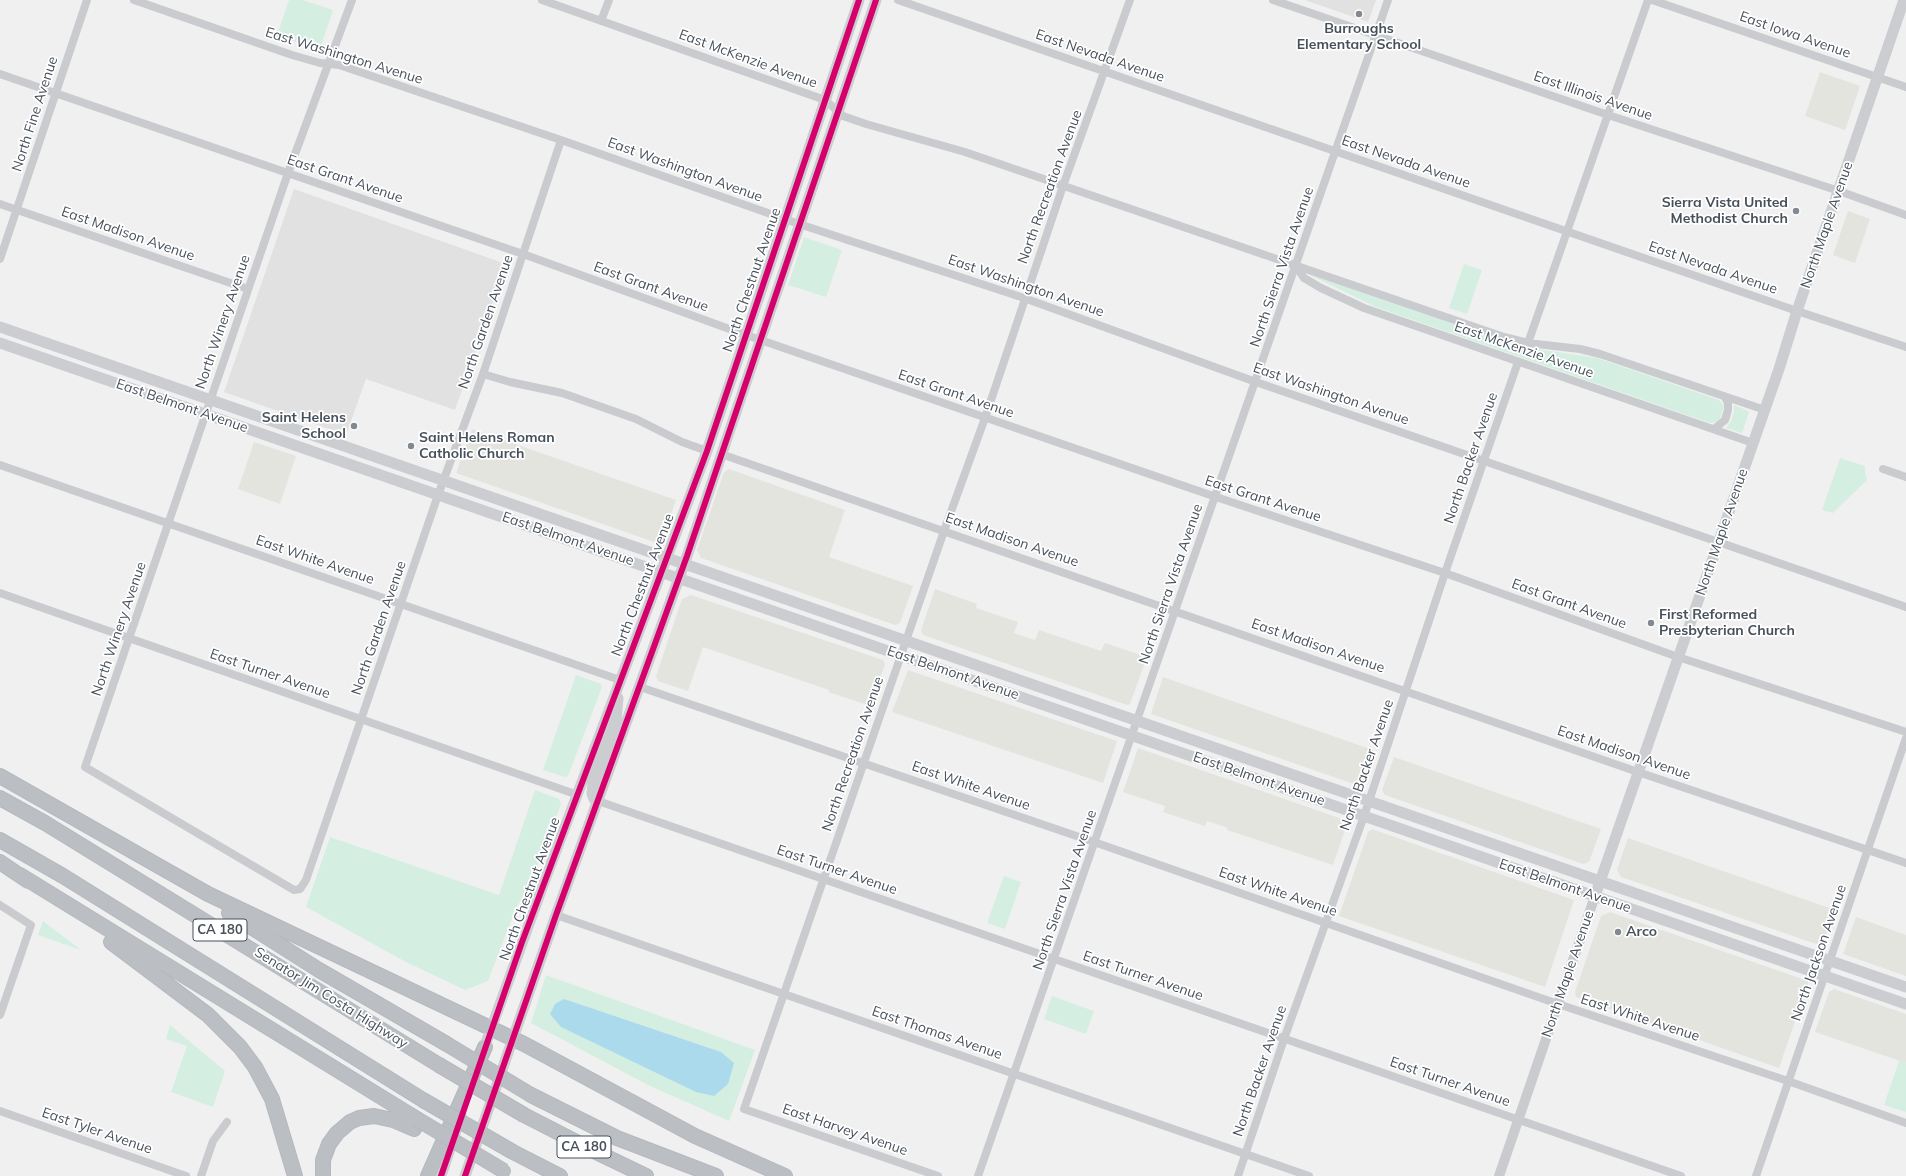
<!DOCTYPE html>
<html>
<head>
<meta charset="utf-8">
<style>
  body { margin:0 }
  canvas { display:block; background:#f0f0f0 }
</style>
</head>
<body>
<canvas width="1906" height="1176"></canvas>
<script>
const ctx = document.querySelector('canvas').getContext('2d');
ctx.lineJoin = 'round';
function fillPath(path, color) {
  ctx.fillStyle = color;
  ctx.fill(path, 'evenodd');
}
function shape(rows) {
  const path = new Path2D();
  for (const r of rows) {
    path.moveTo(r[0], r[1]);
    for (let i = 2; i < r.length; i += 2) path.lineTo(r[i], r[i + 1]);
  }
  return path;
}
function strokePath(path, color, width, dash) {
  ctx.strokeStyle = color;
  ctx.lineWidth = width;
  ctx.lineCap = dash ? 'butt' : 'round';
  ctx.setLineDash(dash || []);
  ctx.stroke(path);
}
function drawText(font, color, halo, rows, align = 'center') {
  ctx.font = font + ' Mulish,sans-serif';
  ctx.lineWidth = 3.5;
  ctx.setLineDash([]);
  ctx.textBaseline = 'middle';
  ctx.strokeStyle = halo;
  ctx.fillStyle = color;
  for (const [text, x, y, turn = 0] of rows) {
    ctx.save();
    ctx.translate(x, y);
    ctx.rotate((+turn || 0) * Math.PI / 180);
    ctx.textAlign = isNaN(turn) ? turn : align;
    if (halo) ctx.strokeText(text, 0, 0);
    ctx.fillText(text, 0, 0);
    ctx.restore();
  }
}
fillPath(shape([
  [1820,72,1860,86,1845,130,1805,116],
  [1848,211,1870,219,1855,263,1833,255],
  [472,429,676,500,662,541,657,543,456,473],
  [254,442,296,456,280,504,238,489],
  [729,469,845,510,829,557,913,586,900,623,895,625,701,558,697,550,724,472],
  [935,589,977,604,976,608,1018,622,1014,633,1035,640,1039,630,1101,651,1105,643,1147,657,1130,704,1127,705,923,635,921,630],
  [691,595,883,660,885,664,871,706,828,692,829,690,703,647,688,691,658,681,656,676,682,599],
  [908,670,1117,741,1103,783,892,712],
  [1163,677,1373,750,1361,783,1357,785,1151,714],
  [1138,748,1345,820,1347,824,1333,865,1227,830,1228,828,1207,821,1205,826,1163,812,1165,806,1123,792],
  [1394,757,1601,829,1589,862,1583,864,1385,795,1382,790],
  [1372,829,1574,900,1545,987,1339,916,1368,832],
  [1628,838,1835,910,1822,946,1621,877,1617,870],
  [1610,912,1808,981,1808,984,1779,1068,1576,997,1575,992,1601,916],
  [1856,917,1906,935,1906,976,1843,954],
  [1834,989,1906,1014,1906,1063,1815,1032,1829,992]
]), '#e4e4de');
fillPath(shape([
  [1305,0,1376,0,1368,22],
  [294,189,506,264,455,410,366,379,346,435,224,392]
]), '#e2e1e2');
fillPath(shape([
  [289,0,303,0,333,10,321,46,276,38],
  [804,237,842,250,826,297,788,285],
  [1464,264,1482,270,1467,314,1449,308],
  [1306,273,1517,346,1597,358,1719,400,1724,406,1720,419,1718,421,1710,423,1376,307],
  [1734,405,1746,410,1749,412,1742,433,1726,428,1730,423,1734,413],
  [1840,458,1865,466,1865,473,1867,480,1833,513,1822,510],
  [576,675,601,684,602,687,568,776,565,777,543,770],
  [535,790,559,799,561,804,531,882,516,908,488,981,465,990,406,962,306,907,330,837,499,895],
  [1004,876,1021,882,1005,929,987,923],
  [43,921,81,950,38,935],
  [546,975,755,1050,729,1121,648,1085,531,1023],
  [1052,996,1094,1011,1086,1034,1044,1019],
  [170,1025,225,1071,213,1107,171,1092,187,1046,166,1039],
  [1899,1061,1906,1063,1906,1112,1884,1105]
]), '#d4efe1');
fillPath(shape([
  [564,999,721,1052,734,1063,728,1084,714,1096,696,1092,561,1027,550,1014,555,1004]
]), '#abdaec');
const motorway = shape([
  [0,776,208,894,524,1044,695,1136,785,1176],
  [0,798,45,823,439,1065],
  [0,840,63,876,423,1100],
  [0,862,28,881],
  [20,875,417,1119],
  [229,913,319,970,445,1043],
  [111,942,208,1015,240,1047,255,1067,272,1099,295,1176],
  [531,1095,617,1138,716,1176],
  [524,1115,594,1151,646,1176],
  [513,1152,560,1176],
  [323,1176,323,1160,329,1144,337,1133,350,1122,359,1118,374,1116,393,1120,414,1129],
  [428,1176,485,1047]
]);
strokePath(motorway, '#b5b9bf', 16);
strokePath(shape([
  [134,0,292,55,320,63,339,65,561,140,799,224,1024,298,1256,382,1906,607],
  [352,0,288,173,85,767,294,890,300,889,306,880,438,495,483,374,561,140],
  [542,0,825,100,843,116,866,124,965,152,1504,337,1528,343,1580,349,1600,354,1765,410],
  [898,0,1797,311,1906,347],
  [1273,0,1608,115,1839,191,1906,215],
  [1652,0,1906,87],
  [601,21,609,0],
  [0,74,523,254,746,335,1216,497,1445,573,1678,657,1906,732],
  [0,204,248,289],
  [0,259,87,0],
  [1296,266,1304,278,1321,288,1364,308,1753,443],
  [1528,343,1648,0],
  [483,374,510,382,562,393,636,419,682,442,707,451],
  [1714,429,1725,420,1728,410,1728,403,1725,397],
  [721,454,1638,772,1906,863],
  [0,465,620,680],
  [1883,469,1906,477],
  [0,593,578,795],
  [640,687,1094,842,1558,1004,1788,1081,1906,1123],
  [598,801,1681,1176],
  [0,905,31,925,0,1015],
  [556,915,1309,1176],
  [0,1111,186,1176],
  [201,1176,213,1141,227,1122],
  [938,1176,744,1109,944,531,985,418,1063,186,1130,0],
  [978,1176,1388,0],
  [1238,1176,1284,1039,1364,816,1445,573,1518,362],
  [1756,1176,1906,738]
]), '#c9cbce', 8);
strokePath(shape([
  [1499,1176,1595,896]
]), '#c9cbce', 10);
strokePath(shape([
  [0,327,1906,987],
  [0,343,1906,1004],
  [598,801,594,799,592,794,593,783,616,720,618,698],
  [1595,896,1779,369,1797,311,1904,0],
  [482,1054,542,888,707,451,859,0],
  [441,1176,461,1115],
  [465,1176,556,915,687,556,876,0]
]), '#cbcdd0', 11);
strokePath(motorway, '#bbbfc4', 14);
const motorwayBridge = shape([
  [445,1043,531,1095],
  [439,1065,524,1115],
  [423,1100,513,1152],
  [417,1119,504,1171]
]);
strokePath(motorwayBridge, '#b5b9bf', 16, []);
strokePath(motorwayBridge, '#bbbfc4', 14);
strokePath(shape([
  [441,1176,522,942,707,451,859,0],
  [465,1176,556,915,687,556,876,0]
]), '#d6006c', 6);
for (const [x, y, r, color] of [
  [1359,14,4,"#828990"],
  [1796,211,4,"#828990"],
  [354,426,4,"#828990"],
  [411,446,4,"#828990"],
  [1651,623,4,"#828990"],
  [1618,932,4,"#828990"]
]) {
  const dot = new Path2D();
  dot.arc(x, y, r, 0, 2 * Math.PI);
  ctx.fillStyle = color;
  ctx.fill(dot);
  strokePath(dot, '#fff', 1.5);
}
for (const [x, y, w] of [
  [220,930,54],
  [584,1147,54]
]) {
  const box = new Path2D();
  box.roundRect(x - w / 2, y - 11, w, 22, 3);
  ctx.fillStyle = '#fff';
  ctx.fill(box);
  strokePath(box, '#47515c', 1);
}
drawText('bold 13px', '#47515c', null, [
  ["CA 180",220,930],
  ["CA 180",584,1147]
]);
drawText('bold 14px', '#47515c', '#fff', [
  ["Burroughs",1359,29,"center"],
  ["Elementary School",1359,45,"center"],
  ["Sierra Vista United",1788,203,"right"],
  ["Methodist Church",1788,219,"right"],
  ["Saint Helens",346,418,"right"],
  ["School",346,434,"right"],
  ["Saint Helens Roman",419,438],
  ["Catholic Church",419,454],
  ["First Reformed",1659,615],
  ["Presbyterian Church",1659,631],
  ["Arco",1626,932]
], 'left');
drawText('14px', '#47515c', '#fff', [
  ["East Iowa Avenue",1795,35,19],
  ["East Washington Avenue",344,56,17],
  ["East Nevada Avenue",1100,56,19],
  ["East McKenzie Avenue",748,59,20],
  ["East Illinois Avenue",1593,96,19],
  ["North Fine Avenue",35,114,-72],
  ["East Nevada Avenue",1406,162,19],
  ["East Washington Avenue",685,170,20],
  ["East Grant Avenue",345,179,19],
  ["North Recreation Avenue",1050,187,-70],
  ["North Maple Avenue",1827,225,-71],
  ["East Madison Avenue",128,234,19],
  ["North Sierra Vista Avenue",1282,267,-71],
  ["East Nevada Avenue",1713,268,19],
  ["North Chestnut Avenue",752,280,-71],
  ["East Washington Avenue",1026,286,19],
  ["East Grant Avenue",651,287,20],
  ["North Winery Avenue",223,322,-71],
  ["North Garden Avenue",486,322,-71],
  ["East McKenzie Avenue",1524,350,19],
  ["East Grant Avenue",956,394,19],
  ["East Washington Avenue",1331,394,19],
  ["East Belmont Avenue",182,406,19],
  ["North Backer Avenue",1471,458,-71],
  ["East Grant Avenue",1263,499,18],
  ["North Maple Avenue",1722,532,-71],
  ["East Belmont Avenue",568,539,19],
  ["East Madison Avenue",1012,540,19],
  ["East White Avenue",315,560,19],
  ["North Sierra Vista Avenue",1171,584,-71],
  ["North Chestnut Avenue",643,585,-69],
  ["East Grant Avenue",1569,604,20],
  ["North Garden Avenue",379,628,-71],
  ["North Winery Avenue",119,629,-71],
  ["East Madison Avenue",1318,646,19],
  ["East Belmont Avenue",953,673,19],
  ["East Turner Avenue",270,674,19],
  ["East Madison Avenue",1624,753,19],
  ["North Recreation Avenue",853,754,-71],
  ["North Backer Avenue",1367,765,-71],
  ["East Belmont Avenue",1259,779,19],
  ["East White Avenue",971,786,19],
  ["East Turner Avenue",837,870,19],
  ["East Belmont Avenue",1565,886,19],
  ["North Chestnut Avenue",530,889,-70],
  ["North Sierra Vista Avenue",1065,890,-71],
  ["East White Avenue",1278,892,19],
  ["North Jackson Avenue",1819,953,-71],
  ["North Maple Avenue",1568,974,-71],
  ["East Turner Avenue",1143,976,19],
  ["Senator Jim Costa Highway",331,998,32],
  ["East White Avenue",1640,1018,18],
  ["East Thomas Avenue",937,1033,19],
  ["North Backer Avenue",1260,1071,-71],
  ["East Turner Avenue",1450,1082,19],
  ["East Harvey Avenue",845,1130,19],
  ["East Tyler Avenue",97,1131,19]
]);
</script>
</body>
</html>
